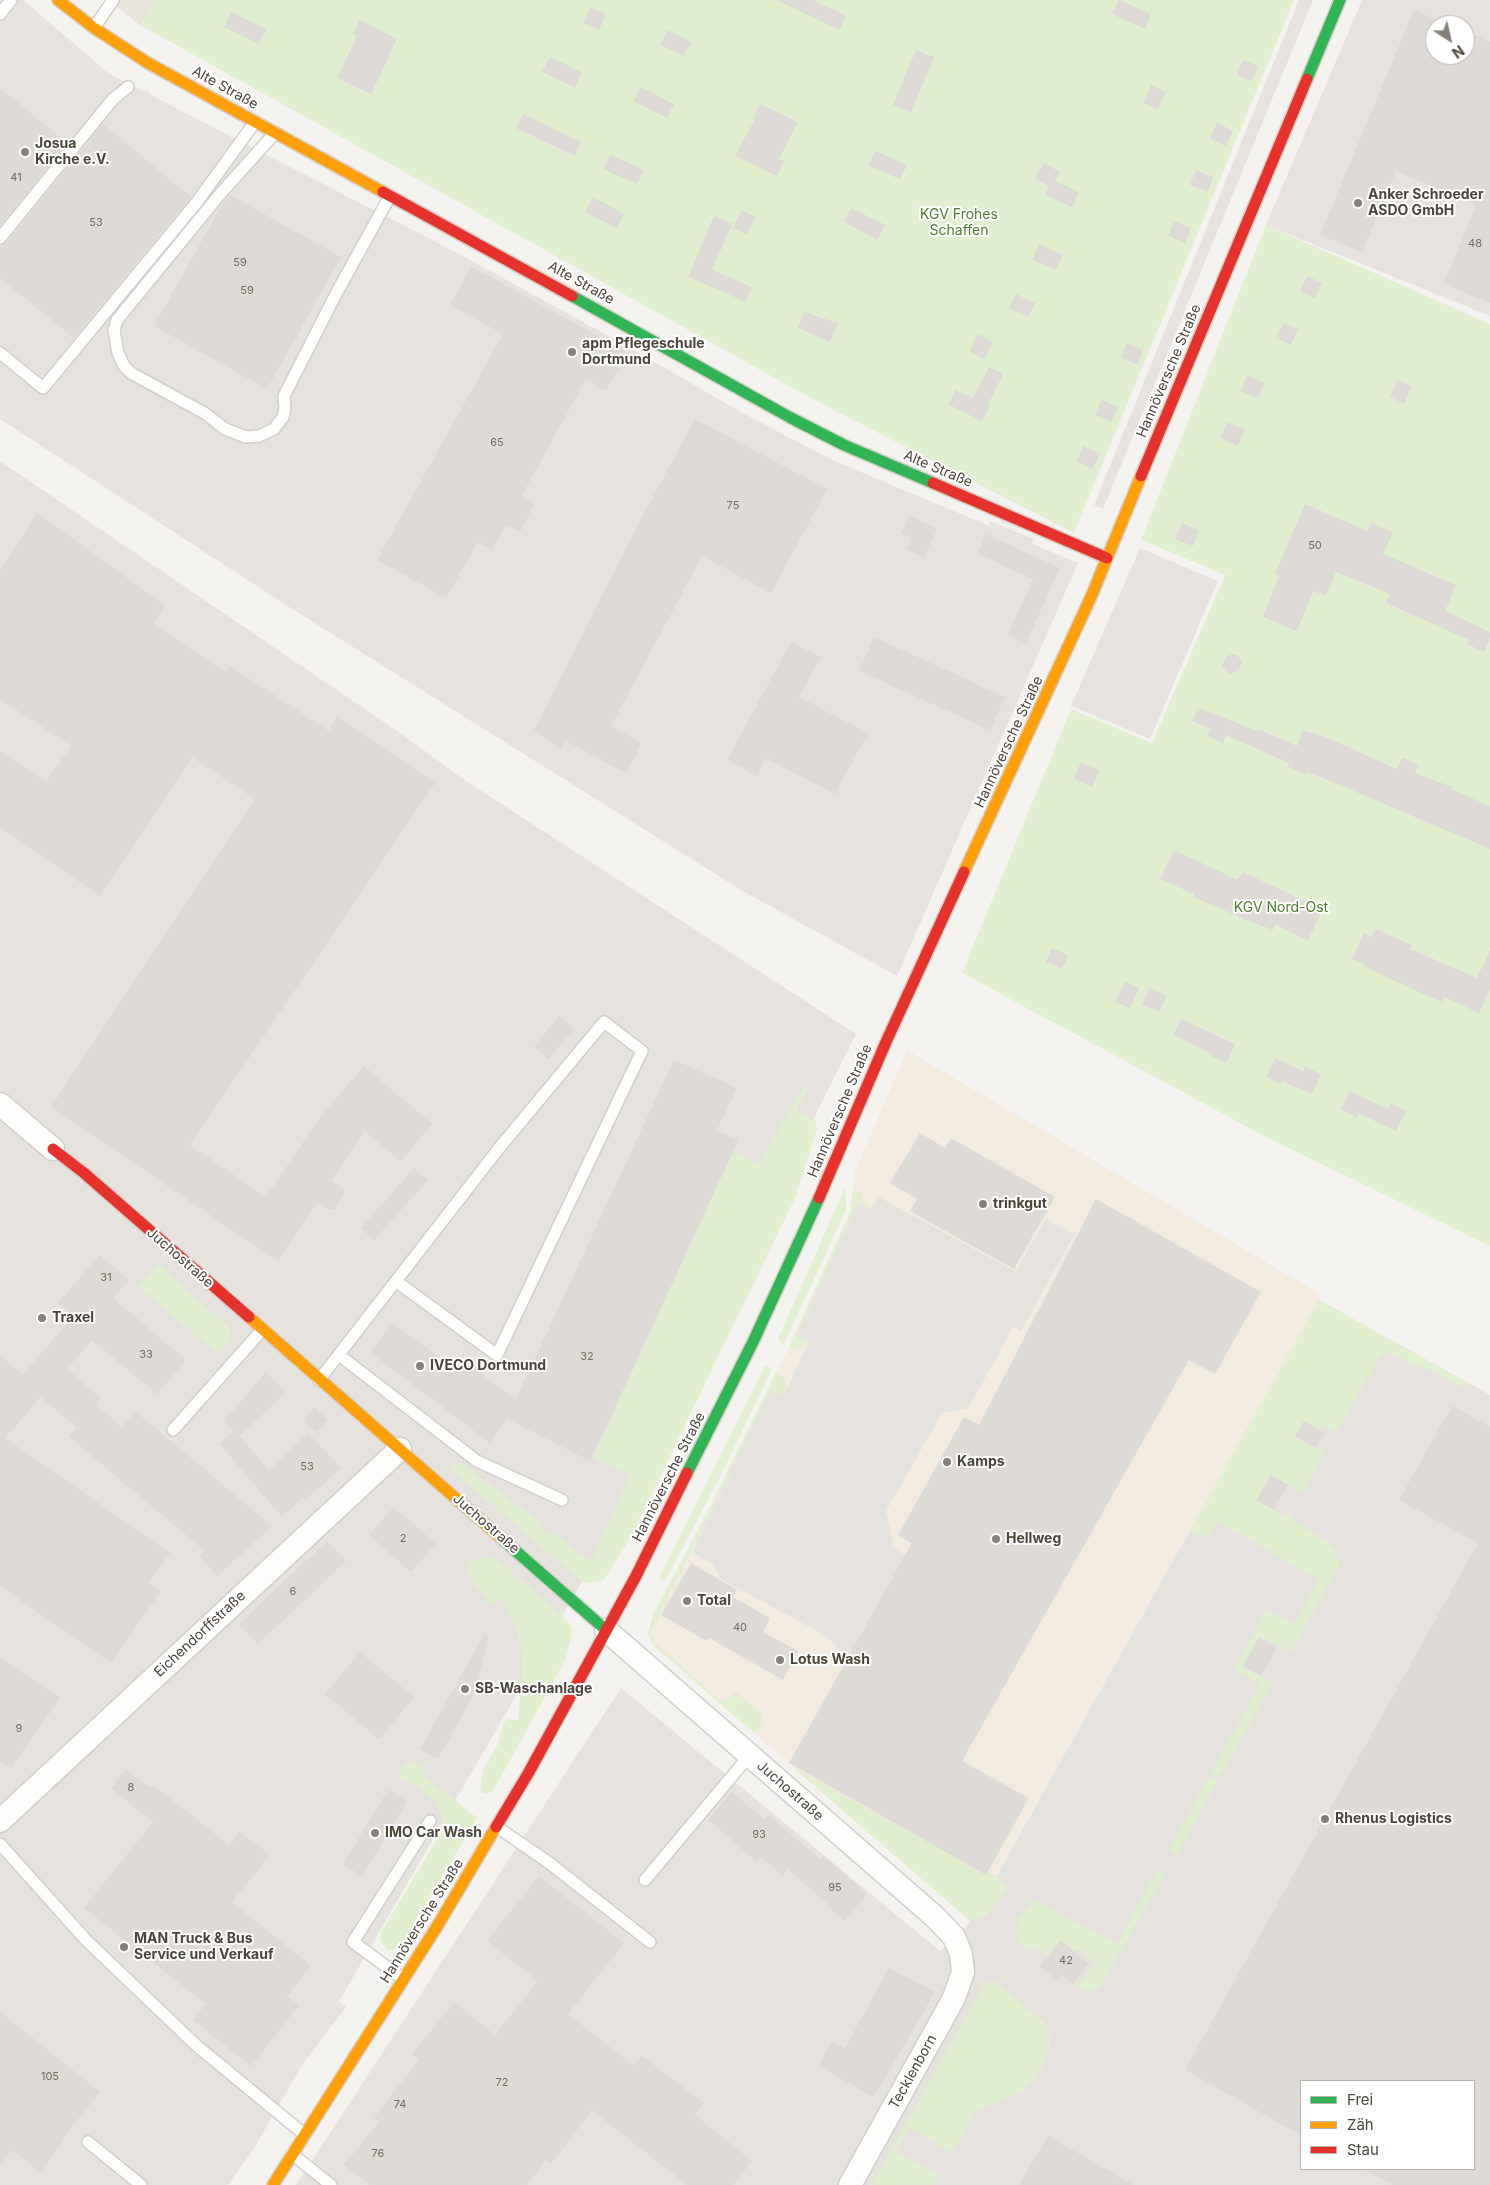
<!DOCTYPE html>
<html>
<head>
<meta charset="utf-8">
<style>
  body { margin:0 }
  #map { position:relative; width:1490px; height:2185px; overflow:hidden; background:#f4f2ee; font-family:Inter,sans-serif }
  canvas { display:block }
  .legend { position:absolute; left:1300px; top:2080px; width:175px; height:90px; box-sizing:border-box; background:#fff; border:1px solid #b7b4b0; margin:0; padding:6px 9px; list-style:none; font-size:15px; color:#4b4439 }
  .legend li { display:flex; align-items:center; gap:10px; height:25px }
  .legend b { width:25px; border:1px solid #b7b4b0 }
  .north { position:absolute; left:1425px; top:15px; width:50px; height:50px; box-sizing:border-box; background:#fff; border:1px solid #b7b4b0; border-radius:50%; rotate:145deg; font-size:14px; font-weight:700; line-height:20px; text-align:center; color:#4b4439 }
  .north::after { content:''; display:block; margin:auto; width:18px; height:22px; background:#868178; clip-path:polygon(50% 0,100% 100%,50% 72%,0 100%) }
</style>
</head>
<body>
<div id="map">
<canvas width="1490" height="2185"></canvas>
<ul class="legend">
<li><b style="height:6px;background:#30b455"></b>Frei</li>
<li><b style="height:6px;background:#ff9f0a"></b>Zäh</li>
<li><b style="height:6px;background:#e5322d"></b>Stau</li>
</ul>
<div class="north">N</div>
</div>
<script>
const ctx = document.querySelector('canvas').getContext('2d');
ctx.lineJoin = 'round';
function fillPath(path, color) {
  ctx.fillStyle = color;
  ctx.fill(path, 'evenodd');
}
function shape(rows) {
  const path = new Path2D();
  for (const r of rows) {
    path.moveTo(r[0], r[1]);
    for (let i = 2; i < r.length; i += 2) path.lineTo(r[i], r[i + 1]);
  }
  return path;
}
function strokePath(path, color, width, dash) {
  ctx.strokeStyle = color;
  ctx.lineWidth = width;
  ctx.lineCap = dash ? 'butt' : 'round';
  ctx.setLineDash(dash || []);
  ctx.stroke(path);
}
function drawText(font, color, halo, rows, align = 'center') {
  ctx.font = font + ' Inter,sans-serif';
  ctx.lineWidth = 4;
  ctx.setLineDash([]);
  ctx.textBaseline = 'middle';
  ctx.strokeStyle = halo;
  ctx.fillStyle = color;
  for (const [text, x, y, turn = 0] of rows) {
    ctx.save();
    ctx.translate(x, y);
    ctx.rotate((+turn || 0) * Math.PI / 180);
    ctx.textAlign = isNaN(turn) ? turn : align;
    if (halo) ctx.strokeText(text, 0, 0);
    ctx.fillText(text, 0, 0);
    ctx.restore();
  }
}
fillPath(shape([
  [108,0,157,0,140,25]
]), '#e7e4dc');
fillPath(shape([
  [907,1050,1322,1295,970,1921,654,1646,648,1634,653,1615,710,1507,788,1349,851,1210,855,1171]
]), '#f3ebdf');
fillPath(shape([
  [0,0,23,0,108,73,461,255,632,349,801,447,1078,563,897,976,741,890,286,605,0,419],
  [1362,0,1490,0,1490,316,1266,225],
  [1435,25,1465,25,1465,55,1435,55],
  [0,461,403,735,463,779,856,1034,586,1575,253,2150,228,2185,0,2185],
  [1319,1300,1490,1395,1490,2185,296,2185,621,1688,940,1951,971,1921],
  [1301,2081,1474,2081,1474,2169,1301,2169]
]), '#e6e2de');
fillPath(shape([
  [157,0,1294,0,1074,533,818,402,140,25],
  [1266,225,1490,324,1490,1246,1266,1137,962,973,1071,709,1152,743,1225,575,1141,540],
  [806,1082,807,1091,797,1109,801,1114,808,1115,816,1122,817,1129,795,1198,631,1537,604,1580,588,1583,582,1582,448,1467,461,1462,544,1525,541,1528,549,1535,552,1532,591,1561,630,1475,593,1458,733,1152,758,1164],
  [844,1190,846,1190,846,1210,783,1346,778,1339],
  [857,1191,863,1195,861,1201,873,1207,872,1209,858,1203,797,1335,809,1340,809,1342,802,1349,788,1349,851,1210,852,1192],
  [158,1264,230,1328,231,1340,218,1354,138,1287],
  [1319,1300,1467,1382,1464,1388,1437,1372,1410,1364,1391,1353,1385,1353,1380,1356,1336,1433,1322,1425,1320,1429,1304,1421,1295,1436,1326,1452,1302,1493,1271,1475,1257,1500,1285,1516,1290,1508,1292,1509,1292,1516,1294,1521,1330,1543,1336,1551,1339,1566,1291,1652,1262,1636,1259,1638,1243,1665,1273,1683,1220,1777,1211,1772,1260,1684,1234,1669,1218,1523,1208,1539,1190,1530],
  [765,1366,772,1369,720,1477,665,1581,659,1578],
  [776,1372,785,1378,786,1391,784,1396,771,1390,651,1632,656,1644,722,1702,736,1692,761,1713,764,1723,758,1731,754,1733,654,1646,648,1634,653,1615,710,1507],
  [496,1558,566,1619,572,1628,572,1634,565,1661,493,1791,484,1794,480,1789,483,1770,498,1744,503,1723,508,1719,518,1720,522,1670,521,1648,516,1628,502,1598,491,1605,465,1571,472,1560],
  [405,1763,418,1764,423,1767,427,1778,477,1818,401,1945,394,1950,388,1950,382,1944,380,1938,381,1932,445,1826,437,1803,413,1784,396,1777],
  [791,1766,985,1874,988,1872,1013,1885,986,1916,970,1921],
  [1209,1777,1217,1782,1177,1855,1169,1850],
  [1157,1870,1165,1874,1099,1989,1087,1991,1076,1986,1096,1963,1079,1949,1075,1952,1061,1940,1047,1956,1034,1946,1030,1952,1018,1942,1015,1936,1018,1919,1034,1899,1117,1943],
  [994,1980,1044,2022,1049,2029,1050,2048,1037,2078,1024,2090,975,2113,952,2153,910,2128,896,2151,939,2175,934,2185,871,2185,984,1984]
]), '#e1eecf');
fillPath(shape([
  [1299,0,1313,0,1103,509,1094,505],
  [146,90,218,150,186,192,108,128,119,115,136,102],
  [271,158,354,204,347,218,333,233,325,246,247,202],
  [386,220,442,252,321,465,283,443,342,338,333,332,341,317,334,313],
  [701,391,857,473,942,508,937,524,909,516,901,533,912,538,890,602,805,601,781,589,840,490,692,412],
  [990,521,1034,539,1032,544,988,526],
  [1140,548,1218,581,1150,739,1071,706],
  [879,1197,1016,1272,1046,1218,1074,1235,1021,1331,1013,1327,968,1409,942,1413,886,1511,893,1541,891,1547,906,1555,848,1658,828,1637,721,1579,713,1565,692,1552,771,1389,783,1396,786,1391,809,1342,809,1340,797,1335,858,1203,872,1209],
  [1218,1522,1319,1579,1294,1624,1267,1610,1234,1669,1260,1684,1117,1943,1039,1900,1035,1899,1033,1901,1007,1887,998,1878,1193,1531,1208,1538],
  [611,1740,685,1804,676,1815,667,1834,635,1871,616,1855,606,1867,557,1825,568,1813,563,1808,595,1771,589,1765],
  [332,1997,346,2007,288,2084,272,2075],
  [220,2084,232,2094,241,2112,255,2123,221,2165,180,2133]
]), '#e6e3df');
fillPath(shape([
  [777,0,813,0,846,16,839,30],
  [1119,0,1151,14,1145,29,1112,14],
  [590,7,606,14,599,30,583,23],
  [1414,10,1450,25,1435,25,1435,55,1465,55,1465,31,1490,42,1490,303,1444,284,1476,205,1396,171,1362,252,1320,235],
  [231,12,266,29,259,44,224,27],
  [360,20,397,39,371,94,337,78,357,36,353,34],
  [668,30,691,42,684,56,660,45],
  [916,50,934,57,911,113,893,105],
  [550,57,582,72,575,88,542,72],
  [1243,60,1258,66,1252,81,1237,75],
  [1151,85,1166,92,1158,109,1143,103],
  [641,87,674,104,667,118,633,101],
  [0,88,67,143,0,226],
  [760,104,798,122,779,159,784,161,777,176,735,156,755,119,753,118],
  [523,114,581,142,575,156,516,128],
  [1217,123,1233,131,1226,146,1210,138],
  [103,124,191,197,74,338,0,278,0,245,6,243],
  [875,151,907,165,900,179,868,166],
  [610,155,644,170,637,184,603,169],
  [1043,163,1060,172,1055,181,1079,192,1072,207,1045,195,1049,186,1035,179],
  [1196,170,1213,177,1208,192,1190,185],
  [230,195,341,257,267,389,154,326,223,203],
  [593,197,624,214,617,228,585,212],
  [851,208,885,225,877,240,844,222],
  [742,210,756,217,747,234,733,228],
  [714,216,732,224,712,270,752,287,746,302,688,277],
  [1174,221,1191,228,1185,243,1168,236],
  [1039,244,1063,255,1056,270,1032,260],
  [471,266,627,352,606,391,586,379,522,495,535,503,520,532,506,524,492,550,478,542,446,598,377,560,503,334,450,305],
  [1307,276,1322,283,1315,298,1300,291],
  [1016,294,1035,303,1028,317,1009,308],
  [804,312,838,323,830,342,798,328],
  [1283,323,1298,329,1291,345,1276,338],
  [978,334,993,342,984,359,969,351],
  [1127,343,1143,350,1138,365,1121,358],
  [989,367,1003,374,988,405,990,406,982,421,949,405,955,390,973,398],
  [1247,375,1265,383,1258,398,1241,391],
  [1397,380,1412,386,1404,404,1390,397],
  [1101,400,1118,407,1111,422,1095,415],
  [695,419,827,489,771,593,702,556,611,726,642,743,626,773,566,741,561,750,534,730,639,523],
  [1228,422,1245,430,1238,446,1220,438],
  [1083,446,1100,454,1093,469,1077,462],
  [1305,504,1367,531,1371,523,1393,532,1383,554,1456,585,1445,611,1490,632,1490,638,1484,652,1467,644,1469,640,1386,603,1390,594,1336,572,1326,596,1313,591,1297,631,1263,617,1279,576,1275,574],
  [37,513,165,605,153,624,225,672,230,666,329,731,337,716,435,783,190,1145,266,1197,320,1117,364,1066,432,1124,401,1161,365,1131,331,1181,346,1191,334,1209,327,1209,317,1203,278,1261,51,1107,255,799,192,757,100,896,0,827,0,750,46,782,71,746,0,699,0,571],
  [910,516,937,529,924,557,906,549,912,538,901,533],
  [1182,523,1199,530,1193,546,1175,539],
  [985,534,1060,568,1026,643,1008,635,1033,579,977,554],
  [874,637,1005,697,990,730,859,671],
  [791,642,821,657,799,697,868,733,835,794,766,758,757,776,727,760],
  [1236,654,1242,661,1239,671,1229,674,1222,666,1226,656],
  [1198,708,1257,731,1258,729,1297,746,1303,730,1325,737,1397,769,1402,758,1418,764,1415,773,1452,787,1451,789,1490,806,1490,849,1335,783,1307,772,1306,775,1288,767,1289,763,1226,735,1223,743,1207,736,1210,729,1192,721],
  [1081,762,1100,770,1092,787,1074,779],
  [1174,850,1238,880,1243,872,1322,909,1308,941,1275,924,1273,930,1249,921,1193,897,1194,894,1160,879],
  [1375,929,1412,945,1410,949,1477,978,1490,950,1490,989,1479,1013,1444,997,1442,1002,1421,993,1363,966,1364,964,1352,959,1364,933,1372,937],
  [1052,948,1068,955,1062,969,1046,962],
  [1125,982,1139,988,1130,1008,1115,1002],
  [1149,988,1167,995,1159,1012,1142,1005],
  [559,1016,574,1029,549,1059,534,1046],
  [1181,1019,1235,1044,1226,1063,1211,1056,1212,1054,1174,1035],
  [1275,1058,1303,1071,1305,1067,1321,1074,1312,1094,1282,1081,1281,1084,1266,1077],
  [674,1060,737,1088,717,1130,738,1140,590,1461,507,1419,490,1443,370,1352,393,1323,456,1370,463,1361,516,1399],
  [1350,1091,1388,1109,1391,1103,1406,1111,1396,1131,1358,1113,1357,1117,1341,1109],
  [920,1133,945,1148,951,1138,1055,1197,1014,1269,910,1211,917,1199,890,1183],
  [414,1168,428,1180,374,1240,361,1228],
  [1096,1199,1261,1292,1215,1374,1189,1360,962,1761,1029,1798,986,1875,789,1763,912,1543,898,1535,964,1417,979,1425],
  [100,1255,129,1280,113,1298,186,1360,157,1394,92,1340,67,1369,101,1398,96,1405,122,1427,135,1411,272,1526,217,1576,200,1556,204,1550,69,1437,77,1427,41,1397,5,1438,170,1553,149,1583,161,1591,111,1663,0,1586,0,1355,23,1375,73,1316,58,1303],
  [266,1372,287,1392,239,1436,269,1470,308,1433,341,1468,306,1500,303,1497,282,1517,220,1444,234,1431,224,1421],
  [1452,1406,1490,1427,1490,2185,1392,2185,1362,2169,1474,2169,1474,2081,1301,2081,1301,2135,1185,2070,1478,1543,1399,1500],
  [315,1407,328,1421,315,1432,303,1419],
  [1304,1421,1325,1433,1316,1448,1295,1436],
  [1271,1475,1288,1485,1274,1510,1256,1500],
  [394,1507,436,1544,411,1572,369,1535],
  [327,1541,346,1561,258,1644,239,1624],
  [691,1563,737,1590,733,1597,770,1618,763,1632,798,1651,783,1680,709,1638,707,1641,661,1615],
  [484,1635,489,1637,474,1694,438,1759,420,1749],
  [1259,1638,1277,1648,1261,1676,1243,1666],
  [360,1652,414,1697,379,1739,325,1694],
  [0,1657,60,1698,11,1768,0,1761],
  [126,1769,150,1788,153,1785,229,1845,240,1832,270,1855,232,1902,311,1966,287,1996,299,2005,251,2066,193,2020,206,2004,84,1908,153,1822,111,1788],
  [388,1790,407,1801,362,1876,343,1864],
  [732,1792,765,1820,769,1815,821,1860,824,1856,867,1894,844,1921,831,1910,832,1908,788,1869,782,1876,760,1856,756,1861,708,1820],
  [539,1876,624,1943,568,2014,634,2066,642,2056,704,2103,695,2115,752,2161,733,2185,687,2185,592,2110,551,2164,546,2160,527,2185,370,2185,344,2165,379,2122,374,2118,419,2060,412,2054,454,2002,495,2035,538,1981,487,1941],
  [1061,1941,1089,1964,1073,1984,1061,1974,1056,1980,1040,1966],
  [889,1968,935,1992,874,2097,818,2066,832,2041,845,2048],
  [0,2012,100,2092,63,2138,64,2140,40,2172,11,2150,0,2164],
  [1048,2136,1134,2185,1019,2185]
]), '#dedbd6');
const lane = shape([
  [0,14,11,0],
  [94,28,113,0],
  [275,133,221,193,117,320,114,330,118,353,124,366,131,373,206,414,225,429,246,437,259,436,274,429,283,417,285,408,284,396,337,292,390,196],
  [0,238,113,99,128,87],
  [0,353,43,388,197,202,255,122],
  [339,1355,477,1461,562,1500],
  [319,1380,500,1147,604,1022,642,1051,497,1355,397,1282],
  [173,1430,262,1330],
  [497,1827,548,1862,650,1942],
  [0,1844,86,1940,197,2046,305,2135],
  [645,1880,749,1756],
  [403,1979,353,1942,430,1821],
  [88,2142,141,2185],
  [292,2154,331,2185]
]);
const street = shape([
  [0,1104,53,1149],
  [606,1630,935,1917,954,1937,961,1954,963,1972,954,1998,850,2185],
  [0,1821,400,1449]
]);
const fast = shape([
  [1307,79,1340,0],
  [572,296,791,418,844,445,933,483],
  [687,1473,753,1342,819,1198],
  [502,1539,606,1630]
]);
const slow = shape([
  [58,0,94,28,148,63,383,192],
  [964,872,1091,597,1141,476],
  [249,1317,502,1539],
  [273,2185,438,1925,496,1827]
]);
const jam = shape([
  [383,192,572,296],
  [1141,476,1307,79],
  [933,483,1107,558],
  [53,1149,84,1173,249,1317],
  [819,1198,886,1042,964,872],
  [496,1827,529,1772,636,1576,687,1473]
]);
strokePath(lane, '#d2d0cb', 14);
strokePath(street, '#d2d0cb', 25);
strokePath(fast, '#d3cfc5', 14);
strokePath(slow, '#d3cfc5', 14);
strokePath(jam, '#d3cfc5', 14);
strokePath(lane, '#fdfdfc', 11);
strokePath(street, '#fdfdfc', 22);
strokePath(fast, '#30b455', 11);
strokePath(slow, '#ff9f0a', 11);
strokePath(jam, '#e5322d', 11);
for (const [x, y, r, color] of [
  [25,152,5,"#868178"],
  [1358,203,5,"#868178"],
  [572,352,5,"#868178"],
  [983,1204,5,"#868178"],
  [42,1318,5,"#868178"],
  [420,1366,5,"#868178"],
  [947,1462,5,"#868178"],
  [996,1539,5,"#868178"],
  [687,1601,5,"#868178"],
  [780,1660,5,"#868178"],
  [465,1689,5,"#868178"],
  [1325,1819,5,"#868178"],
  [375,1833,5,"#868178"],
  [124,1947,5,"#868178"]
]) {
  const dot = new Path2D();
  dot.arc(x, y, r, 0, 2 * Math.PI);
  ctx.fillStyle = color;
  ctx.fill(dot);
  strokePath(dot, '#fff', 2);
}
drawText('11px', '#706a61', null, [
  ["41",16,178],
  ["53",96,223],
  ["48",1475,244],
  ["59",240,263],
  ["59",247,291],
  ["65",497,443],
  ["75",733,506],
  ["50",1315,546],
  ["31",106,1278],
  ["33",146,1355],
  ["32",587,1357],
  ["53",307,1467],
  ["2",403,1539],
  ["6",293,1592],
  ["40",740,1628],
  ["9",19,1729],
  ["8",131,1788],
  ["93",759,1835],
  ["95",835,1888],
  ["42",1066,1961],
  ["105",50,2077],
  ["72",502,2083],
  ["74",400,2105],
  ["76",378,2154]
]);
drawText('14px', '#4b4439', '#fff', [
  ["Alte Straße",225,88,29],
  ["Alte Straße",581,283,29],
  ["Hannöversche Straße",1169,371,-67],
  ["Alte Straße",938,469,23],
  ["Hannöversche Straße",1009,742,-65],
  ["Hannöversche Straße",840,1111,-67],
  ["Juchostraße",180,1258,41],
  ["Hannöversche Straße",669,1477,-63],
  ["Juchostraße",486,1524,41],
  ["Eichendorffstraße",200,1634,-43],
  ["Juchostraße",790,1791,41],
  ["Hannöversche Straße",422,1921,-58],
  ["Tecklenborn",913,2072,-61]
]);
drawText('bold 14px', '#4b4439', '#fff', [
  ["Josua",35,144],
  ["Kirche e.V.",35,160],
  ["Anker Schroeder",1368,195],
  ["ASDO GmbH",1368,211],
  ["apm Pflegeschule",582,344],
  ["Dortmund",582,360],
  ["trinkgut",993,1204],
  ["Traxel",52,1318],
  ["IVECO Dortmund",430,1366],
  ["Kamps",957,1462],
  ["Hellweg",1006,1539],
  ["Total",697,1601],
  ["Lotus Wash",790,1660],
  ["SB-Waschanlage",475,1689],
  ["Rhenus Logistics",1335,1819],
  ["IMO Car Wash",385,1833],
  ["MAN Truck & Bus",134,1939],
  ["Service und Verkauf",134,1955]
], 'left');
drawText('14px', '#4a7f2a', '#fff', [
  ["KGV Frohes",959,215],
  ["Schaffen",959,231],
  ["KGV Nord-Ost",1281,908]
]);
</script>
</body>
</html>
